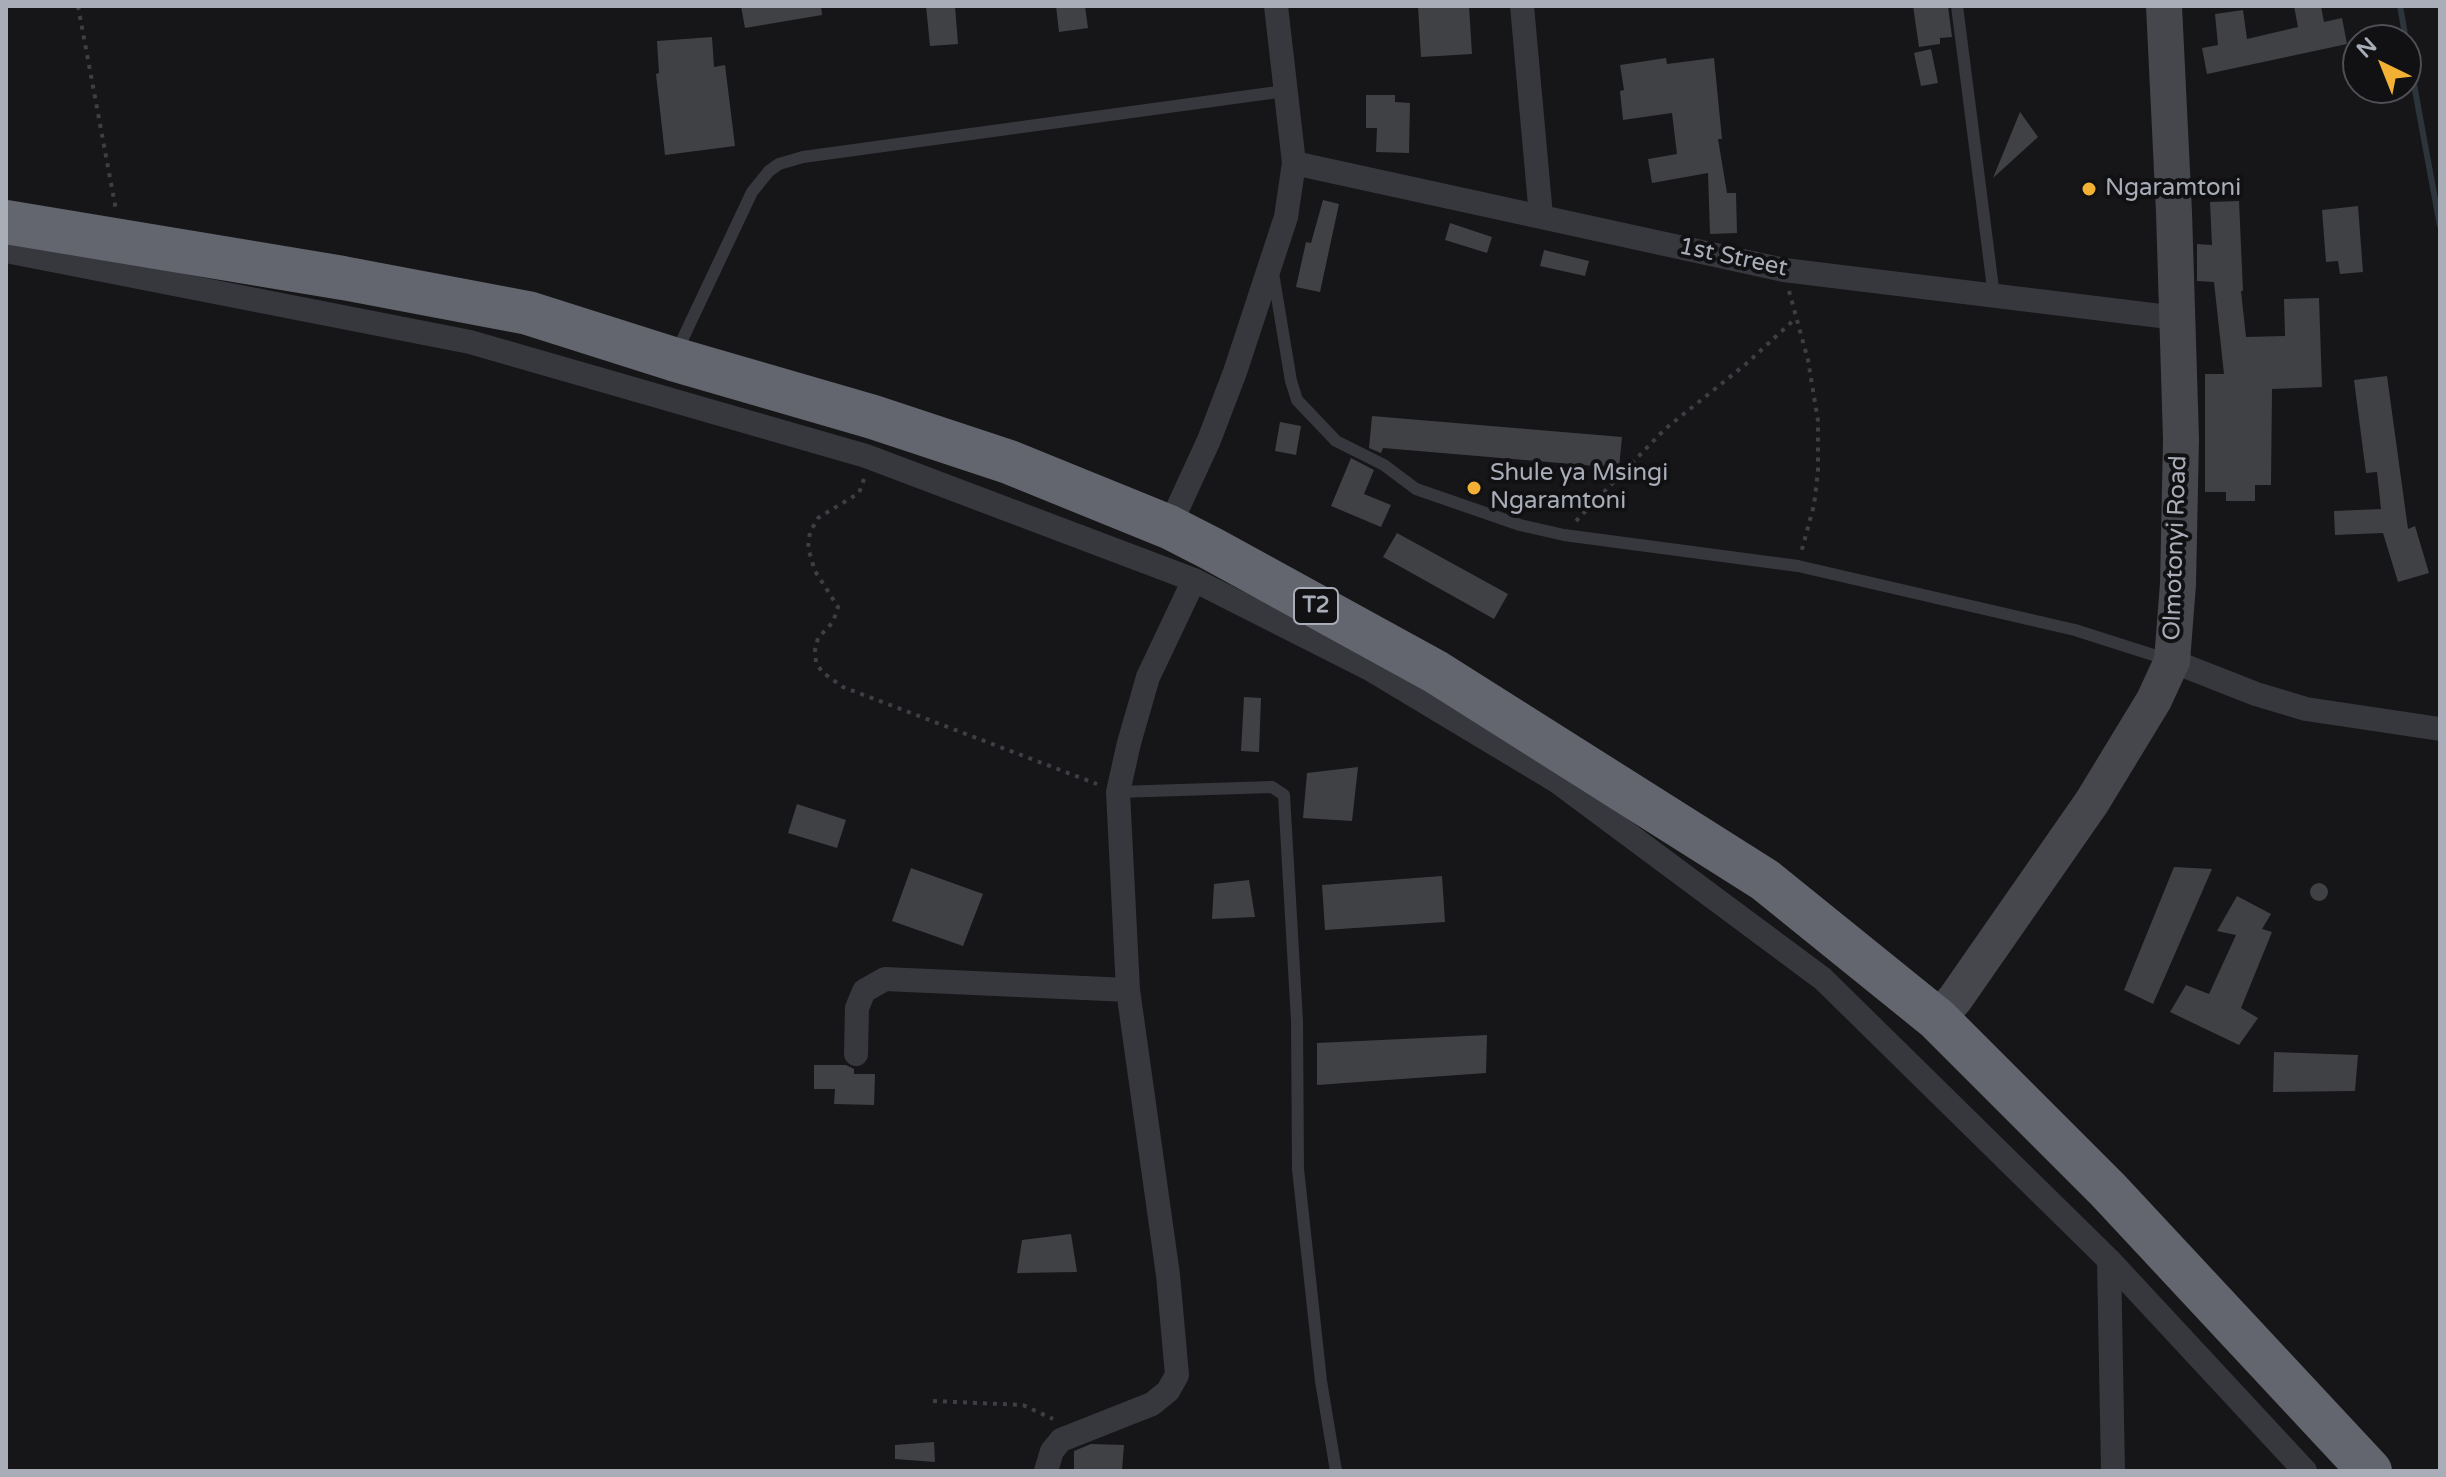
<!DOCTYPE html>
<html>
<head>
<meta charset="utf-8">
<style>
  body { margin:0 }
  #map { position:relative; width:2446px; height:1477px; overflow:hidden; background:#161618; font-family:"Varela Round",sans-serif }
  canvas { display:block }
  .frame { position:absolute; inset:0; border:8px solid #a8adb8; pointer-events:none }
  .north { position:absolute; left:2342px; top:24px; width:80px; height:80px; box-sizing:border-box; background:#111113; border:2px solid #4d4f55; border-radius:50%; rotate:317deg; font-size:22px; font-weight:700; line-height:32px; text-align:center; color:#a8adb8 }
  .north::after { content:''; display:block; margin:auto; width:28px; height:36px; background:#f2b134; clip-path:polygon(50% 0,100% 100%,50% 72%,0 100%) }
</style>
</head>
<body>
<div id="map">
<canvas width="2446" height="1477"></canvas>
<div class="frame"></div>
<div class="north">N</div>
</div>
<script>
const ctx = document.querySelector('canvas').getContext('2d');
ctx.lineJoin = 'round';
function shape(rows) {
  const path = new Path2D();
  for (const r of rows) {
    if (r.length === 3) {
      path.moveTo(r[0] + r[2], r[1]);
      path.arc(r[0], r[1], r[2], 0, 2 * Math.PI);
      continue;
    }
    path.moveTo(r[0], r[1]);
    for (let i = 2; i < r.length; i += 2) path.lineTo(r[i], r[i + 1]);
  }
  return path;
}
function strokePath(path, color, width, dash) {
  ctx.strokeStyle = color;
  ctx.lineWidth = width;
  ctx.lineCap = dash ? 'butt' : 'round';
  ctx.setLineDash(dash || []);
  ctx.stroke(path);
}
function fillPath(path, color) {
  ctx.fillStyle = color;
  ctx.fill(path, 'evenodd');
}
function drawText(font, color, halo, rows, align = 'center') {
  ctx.font = font + ' "Varela Round",sans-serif';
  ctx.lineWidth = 8;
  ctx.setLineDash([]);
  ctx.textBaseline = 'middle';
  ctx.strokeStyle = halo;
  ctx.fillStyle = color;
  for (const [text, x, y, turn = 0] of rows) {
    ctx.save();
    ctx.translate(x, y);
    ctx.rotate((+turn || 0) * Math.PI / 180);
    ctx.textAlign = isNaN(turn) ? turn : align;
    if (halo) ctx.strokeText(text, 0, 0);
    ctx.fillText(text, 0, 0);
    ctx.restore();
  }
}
strokePath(shape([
  [2400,6,2406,40],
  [2406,41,2440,226]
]), '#2c353c', 6);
fillPath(shape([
  [741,6,821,6,822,15,745,28],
  [926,6,955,6,958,44,930,46],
  [1056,6,1085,6,1088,28,1059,32],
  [1418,6,1469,6,1472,54,1421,57],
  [1913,6,1948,6,1952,37,1940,38,1940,44,1919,47],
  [2294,6,2321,6,2324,22,2342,18,2347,44,2207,74,2202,48,2218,45,2215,14,2243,10,2247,39,2298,27],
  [712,37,714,67,725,65,735,146,665,155,656,74,659,73,657,41],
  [1931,49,1938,83,1921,86,1914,53],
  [1666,58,1667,64,1714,58,1722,139,1718,139,1727,193,1736,193,1737,233,1710,234,1708,173,1652,183,1648,159,1677,154,1672,113,1623,120,1620,91,1624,90,1620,65],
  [1366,95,1395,95,1395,102,1410,103,1409,153,1376,152,1377,128,1366,128],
  [2020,112,2038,137,1993,178],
  [1323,200,1339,204,1320,292,1296,287,1306,242,1311,243],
  [2239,201,2243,291,2241,291,2246,337,2285,336,2284,299,2319,298,2322,387,2272,389,2271,485,2255,485,2255,501,2226,501,2226,492,2205,492,2205,374,2224,374,2214,282,2197,281,2197,244,2212,245,2210,202],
  [2358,206,2363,272,2340,274,2338,261,2326,262,2322,210],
  [1450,223,1492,237,1487,253,1445,240],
  [1544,250,1589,261,1585,276,1540,266],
  [2387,376,2408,529,2415,526,2429,573,2398,582,2383,533,2335,535,2334,511,2381,509,2377,472,2366,473,2354,380],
  [1372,416,1622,437,1619,468,1383,448,1381,453,1369,448],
  [1280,422,1301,426,1296,455,1275,451],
  [1351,458,1374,470,1364,494,1391,505,1381,527,1331,506],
  [1397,533,1508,594,1494,619,1383,557],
  [1244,697,1261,698,1259,752,1241,751],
  [1358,767,1352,821,1303,818,1307,773],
  [797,804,846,820,837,848,788,833],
  [2174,867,2212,869,2153,1004,2124,990],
  [911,868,983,894,963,946,892,921],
  [1442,876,1445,922,1325,930,1322,885],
  [1249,880,1255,917,1212,919,1214,884],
  [2319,892,9],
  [2237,896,2271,914,2262,929,2272,932,2241,1008,2258,1018,2239,1045,2170,1012,2186,985,2209,994,2236,935,2217,931],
  [1487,1035,1486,1073,1317,1085,1317,1043],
  [2274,1052,2358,1055,2355,1091,2273,1092],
  [814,1065,846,1065,854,1069,854,1074,875,1074,874,1105,834,1104,835,1089,814,1089],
  [1071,1234,1077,1272,1017,1273,1022,1240],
  [934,1442,935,1462,895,1459,895,1445],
  [1091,1444,1124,1445,1122,1471,1074,1471,1074,1451]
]), '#404145');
strokePath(shape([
  [78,6,116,210],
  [1789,291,1808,360,1818,421,1818,471,1814,505,1801,553],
  [864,479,859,493,818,518,810,532,808,548,815,571,838,607,833,622,818,638,815,650,816,662,822,672,843,687,1097,784],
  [1576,521,1665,429,1746,364,1796,318],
  [933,1401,1023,1405,1053,1419]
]), '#3d3f44', 4, [4, 6]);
strokePath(shape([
  [1957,6,1994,296],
  [1273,273,1291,381,1297,400,1336,441,1384,465,1416,489,1520,525,1564,535,1798,566,2075,630,2169,660],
  [676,353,752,192,769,171,779,164,803,157,1285,91],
  [1118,792,1272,787,1284,795,1297,1021,1298,1169,1321,1381,1336,1471]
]), '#37383d', 12);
strokePath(shape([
  [1522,6,1541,216],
  [1294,163,1784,270,2177,318],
  [6,251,470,342,866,456,1194,580,1370,669,1558,782,1823,979,2109,1260,2305,1471],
  [1169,527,1209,440,1235,372,1286,217,1294,163,1276,6],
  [2172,661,2256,694,2306,709,2440,729],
  [856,1054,857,1008,864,991,885,979,1128,990],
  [2109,1260,2113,1471],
  [1046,1471,1052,1451,1061,1440,1152,1404,1168,1391,1177,1375,1168,1275,1128,990,1118,792,1129,743,1148,677,1194,580]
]), '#37383d', 24);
strokePath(shape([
  [1937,1019,1955,999,2092,802,2154,700,2172,661,2178,584,2181,439,2174,212,2164,6]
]), '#45474d', 36);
strokePath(shape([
  [6,222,343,278,528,313,673,359,873,417,1009,462,1169,527,1212,549,1436,672,1765,880,1937,1019,2108,1190,2370,1471]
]), '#63666e', 44);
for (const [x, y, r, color] of [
  [2089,189,8,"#f2b134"],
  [1474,488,8,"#f2b134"]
]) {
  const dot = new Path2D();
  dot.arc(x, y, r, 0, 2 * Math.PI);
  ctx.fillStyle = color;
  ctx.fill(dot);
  strokePath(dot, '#111113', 3);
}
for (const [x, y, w] of [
  [1316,606,44]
]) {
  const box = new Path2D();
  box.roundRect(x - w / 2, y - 18, w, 36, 6);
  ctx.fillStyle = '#111113';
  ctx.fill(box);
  strokePath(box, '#a8adb8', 2);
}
drawText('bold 22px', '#a8adb8', null, [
  ["T2",1316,606]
]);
drawText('24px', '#a8adb8', '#111113', [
  ["Ngaramtoni",2105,189],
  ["Shule ya Msingi",1490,474],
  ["Ngaramtoni",1490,502]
], 'left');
drawText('24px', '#a8adb8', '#111113', [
  ["1st Street",1733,258,12],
  ["Olmotonyi Road",2176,548,-88]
]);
</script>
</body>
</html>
